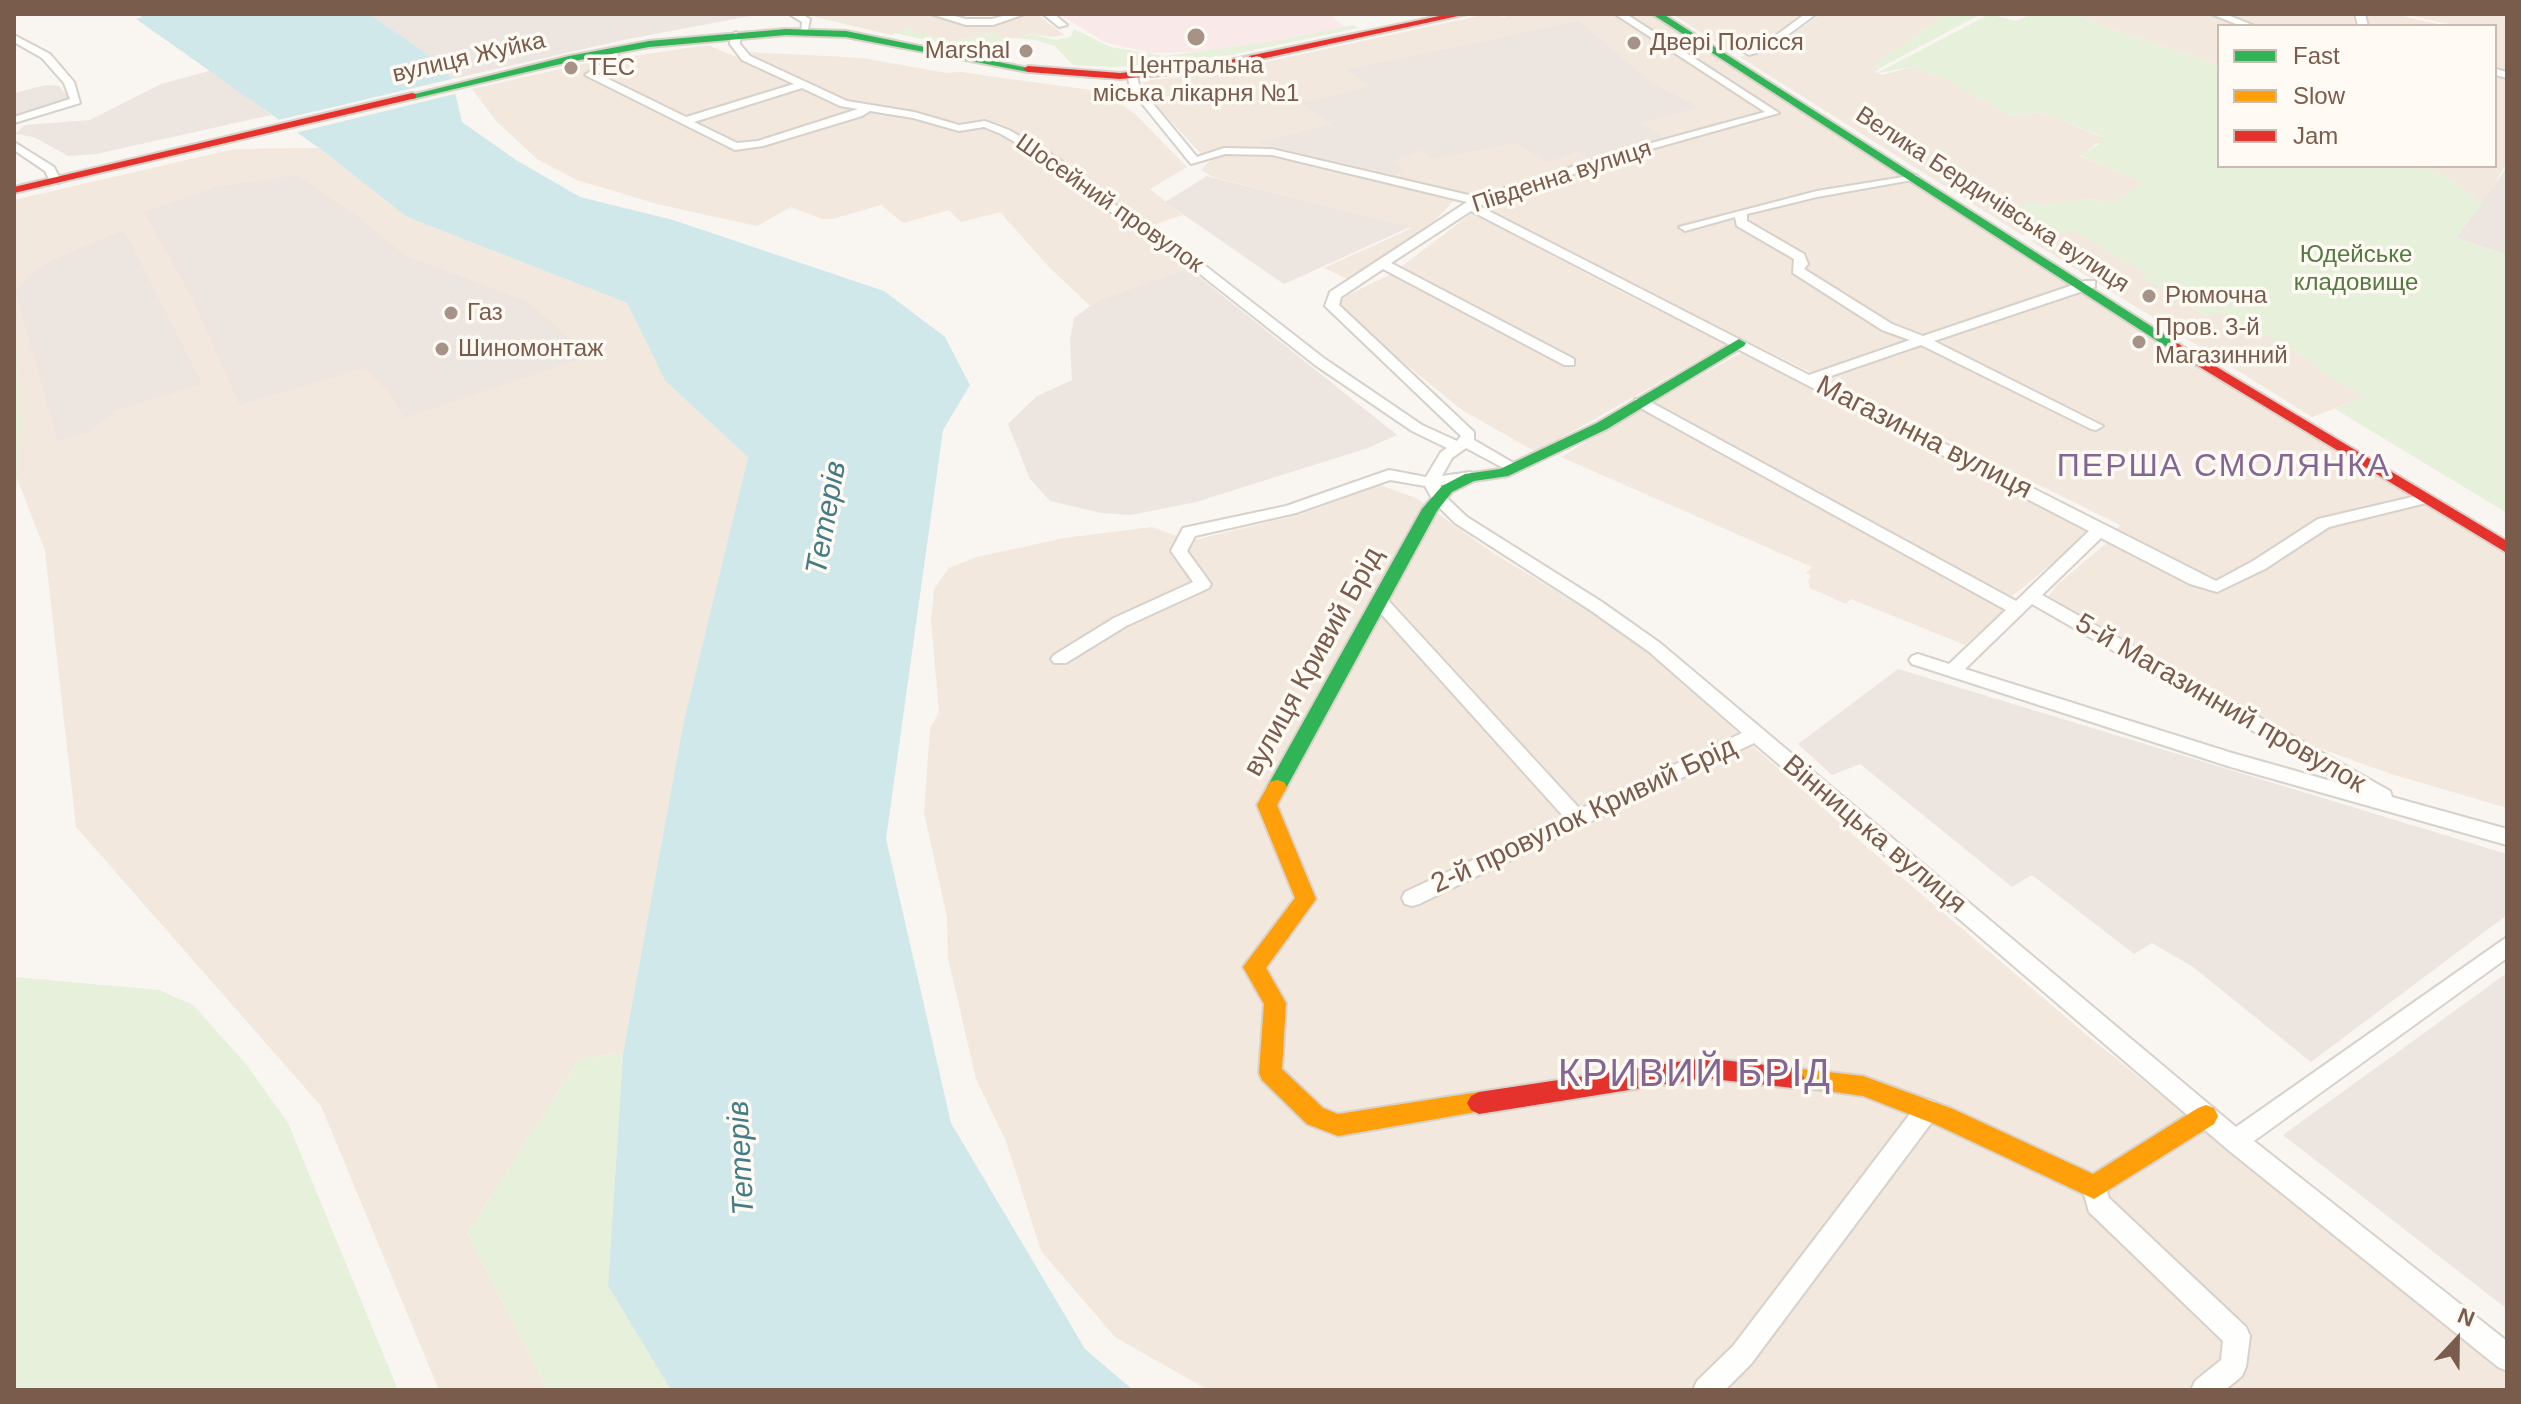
<!DOCTYPE html>
<html>
<head>
<meta charset="utf-8">
<style>
  body { margin:0 }
  #map { position:relative; width:2521px; height:1404px; overflow:hidden; background:#f9f5f0; font-family:Helvetica,sans-serif }
  canvas { display:block }
  .frame { position:absolute; inset:0; border:16px solid #7a5c4d; pointer-events:none }
  .legend { position:absolute; left:2217px; top:24px; width:280px; height:144px; box-sizing:border-box; background:#fffaf3; border:2px solid #cabbb1; margin:0; padding:10px 14px; list-style:none; font-size:24px; color:#7a5c4d }
  .legend li { display:flex; align-items:center; gap:16px; height:40px }
  .legend b { width:40px; border:2px solid #cabbb1 }
  .north { position:absolute; left:2417px; top:1300px; width:80px; height:80px; -webkit-text-stroke:6px #fffaf3; paint-order:stroke; rotate:22deg; font-size:22px; font-weight:700; line-height:32px; text-align:center; color:#7a5c4d }
  .north::after { content:''; display:block; margin:auto; width:28px; height:36px; background:#7a5c4d; clip-path:polygon(50% 0,100% 100%,50% 72%,0 100%) }
</style>
</head>
<body>
<div id="map">
<canvas width="2521" height="1404"></canvas>
<div class="frame"></div>
<ul class="legend">
<li><b style="height:10px;background:#30b455"></b>Fast</li>
<li><b style="height:10px;background:#ff9f0a"></b>Slow</li>
<li><b style="height:10px;background:#e5322d"></b>Jam</li>
</ul>
<div class="north">N</div>
</div>
<script>
const ctx = document.querySelector('canvas').getContext('2d');
ctx.lineJoin = 'round';
function fillPath(path, color) {
  ctx.fillStyle = color;
  ctx.fill(path, 'evenodd');
}
function shape(rows) {
  const path = new Path2D();
  for (const r of rows) {
    path.moveTo(r[0], r[1]);
    for (let i = 2; i < r.length; i += 2) path.lineTo(r[i], r[i + 1]);
  }
  return path;
}
function strokePath(path, color, width, dash) {
  ctx.strokeStyle = color;
  ctx.lineWidth = width;
  ctx.lineCap = dash ? 'butt' : 'round';
  ctx.setLineDash(dash || []);
  ctx.stroke(path);
}
function drawText(font, color, halo, rows, align = 'center') {
  ctx.font = font + ' Helvetica,sans-serif';
  ctx.lineWidth = 7;
  ctx.setLineDash([]);
  ctx.textBaseline = 'middle';
  ctx.strokeStyle = halo;
  ctx.fillStyle = color;
  for (const [text, x, y, turn = 0] of rows) {
    ctx.save();
    ctx.translate(x, y);
    ctx.rotate((+turn || 0) * Math.PI / 180);
    ctx.textAlign = isNaN(turn) ? turn : align;
    if (halo) ctx.strokeText(text, 0, 0);
    ctx.fillText(text, 0, 0);
    ctx.restore();
  }
}
fillPath(shape([
  [803,14,935,14,984,26,1037,14,1064,35,1052,37,1032,34,1005,40,994,32,952,42,905,29,891,35],
  [1487,14,1504,17,1513,14,1650,14,2172,350,2507,555,2507,808,2388,773,2319,748,2202,688,2046,599,2057,585,2112,538,2120,525,1579,258,1481,207,1482,203,1473,197,1291,152,1221,152,1202,155,1154,103,1156,101,1141,81,1216,73],
  [1672,14,1806,14,1766,47,1733,53],
  [1821,14,1946,14,1874,66,1880,68,1875,72,1882,75,1912,67,1952,82,2010,116,2042,112,2104,138,2080,156,2143,182,2118,202,2088,199,2003,211,2035,232,2022,235,1740,57,1772,48],
  [2075,14,2209,14,2243,26,2219,26,2219,65,2105,27],
  [2221,14,2353,14,2355,26,2260,26],
  [2362,14,2394,14,2446,26,2366,26],
  [2403,14,2507,14,2507,72,2495,69,2495,26,2458,26],
  [708,45,734,56,749,52,863,58,946,73,960,72,1105,92,1135,114,1187,167,1150,189,1182,215,1139,230,1190,267,1090,306,1049,267,1000,212,961,222,949,210,903,223,881,205,832,219,822,219,791,207,757,226,657,204,577,180,537,159,497,122,472,89,587,63],
  [2495,74,2507,77,2507,163,2482,204,2456,182,2424,166,2495,166],
  [319,148,407,217,627,303,665,381,748,457,684,720,623,1053,579,1059,467,1233,548,1390,439,1390,321,1106,76,827,45,551,14,470,14,200,234,149],
  [1226,155,1274,155,1457,197,1428,228,1350,280,1324,268,1412,228,1213,177,1201,170,1211,159],
  [1472,213,1627,295,1727,344,1536,452,1462,410,1344,314,1341,307,1341,301,1348,295,1393,273],
  [2072,230,2147,273,2142,277,2206,316,2223,311,2318,365,2314,366,2365,397,2312,417,2031,241],
  [1741,353,1864,412,2094,530,2012,596,2000,593,1650,404],
  [1643,408,1773,483,2006,607,2004,611,1965,645,1851,599,1846,604,1810,588,1808,581,1811,576,1806,573,1812,567,1561,457],
  [1380,485,1416,498,1493,553,1614,626,1650,655,1885,863,2089,1037,2507,1372,2507,1390,1208,1390,1115,1337,1041,1251,1006,1141,976,1079,948,958,947,917,924,813,930,729,939,712,931,620,934,589,949,568,977,557,1064,538,1152,527,1190,541,1302,514]
]), '#f2e8de');
fillPath(shape([
  [369,14,761,14,623,40,452,79,430,56],
  [1579,21,1651,83,1699,107,1640,123,1662,137,1589,157,1578,151,1548,162,1515,143,1433,159,1422,150,1392,161,1402,169,1397,175,1258,143,1332,124,1301,103,1371,86,1346,70],
  [213,70,271,115,96,154,68,156,34,137,15,134,25,125,90,120,161,84],
  [46,85,59,86,69,98,14,116,14,93],
  [2507,167,2507,255,2456,238],
  [297,175,355,215,406,256,527,301,589,356,404,418,389,392,364,368,240,405,192,298,144,212,216,187],
  [1207,176,1410,227,1284,284,1165,202],
  [124,230,202,384,114,411,91,431,58,441,15,290,46,263],
  [1188,268,1397,435,1368,448,1196,502,1131,515,1101,513,1050,501,1030,479,1008,424,1037,396,1072,380,1070,340,1074,318,1094,303],
  [1898,669,2507,854,2507,915,2311,1062,2193,967,2152,943,2134,954,2032,875,2012,887,1860,764,1832,775,1798,744],
  [2507,973,2507,1309,2283,1135]
]), '#ede5e0');
fillPath(shape([
  [1059,14,1345,14,1332,17,1345,27,1281,40,1196,52,1152,53,1104,42]
]), '#fae9e9');
fillPath(shape([
  [1946,14,1981,14,1880,68,1873,65],
  [1990,14,2015,21,2033,14,2075,14,2105,27,2219,65,2219,166,2424,166,2456,182,2482,204,2456,238,2507,255,2507,513,2335,409,2364,397,2313,367,2317,365,2223,311,2207,316,2141,277,2146,273,2073,231,2043,238,2002,210,2033,201,2041,205,2088,199,2117,202,2142,182,2079,155,2099,144,2097,143,2103,137,2042,112,2010,116,1951,82,1912,67,1877,73],
  [1353,25,1358,28,1235,54,1175,63,1114,67,1073,65,1055,46,1035,40,1015,38,978,51,894,33,905,28,952,42,994,32,1005,40,1032,34,1055,40,1071,37,1074,29,1110,47,1165,56,1281,40],
  [14,308,21,421,14,520],
  [14,977,159,990,193,1005,246,1064,288,1123,398,1390,14,1390],
  [623,1053,608,1286,671,1390,548,1390,467,1233,579,1059]
]), '#e7f0db');
fillPath(shape([
  [139,14,369,14,433,58,452,79,462,122,516,160,580,197,673,220,884,291,945,337,970,385,943,430,886,839,951,1123,1085,1349,1133,1390,671,1390,608,1286,623,1053,684,720,748,457,665,381,627,303,407,217,319,148,136,19,142,17]
]), '#d0e8ea');
fillPath(shape([
  [456,78,459,93,291,134,274,121]
]), '#f9f5f0');
const street = shape([
  [789,14,801,14,810,19,807,34,801,34,802,22,789,14],
  [931,14,947,14,966,19,992,19,1010,14,1025,14,993,25,966,25,931,14],
  [1043,14,1054,14,1067,25,1059,27,1043,14],
  [1615,14,1626,14,1779,113,1630,155,1479,206,1809,375,1910,340,1882,330,1793,273,1794,259,1737,226,1735,217,1685,231,1679,227,1817,191,1916,175,1918,177,1912,180,1817,197,1747,214,1747,221,1804,254,1808,264,1804,269,1892,324,1923,336,2085,281,2095,281,2095,287,1934,341,2103,426,2096,430,2091,429,1921,345,1819,380,2216,581,2253,561,2318,519,2425,494,2433,499,2430,502,2329,527,2265,569,2217,592,2190,584,2101,538,2042,595,2390,791,2392,797,2507,829,2507,845,2231,767,1912,664,1909,660,1912,656,1918,654,1949,664,2006,610,1635,405,1635,399,1645,399,2016,601,2089,531,1471,211,1391,263,1574,359,1574,365,1564,365,1383,269,1341,297,1339,305,1474,432,1474,440,1522,468,1514,473,1509,471,1466,448,1452,458,1442,476,1470,472,1478,477,1470,482,1440,485,1446,497,1467,517,1602,602,1660,643,2236,1127,2507,937,2507,958,2254,1141,2507,1341,2507,1371,2498,1367,2227,1149,1754,743,1419,904,1412,906,1405,904,1402,898,1405,892,1564,817,1374,606,1372,602,1374,598,1386,598,1580,809,1742,733,1648,651,1590,610,1455,523,1434,502,1425,486,1390,480,1296,513,1195,536,1187,551,1211,584,1209,588,1126,626,1066,663,1054,663,1051,659,1054,655,1114,618,1193,582,1171,551,1183,528,1286,506,1389,470,1426,477,1441,452,1447,448,1412,431,1315,365,1195,270,1075,187,1051,163,1001,134,984,127,959,131,913,118,870,111,862,116,763,146,735,150,585,75,610,58,608,49,614,49,620,59,598,74,686,117,794,84,742,60,730,44,731,35,736,32,741,35,740,44,750,56,847,101,914,112,959,125,985,121,1009,130,1059,159,1083,183,1203,264,1325,359,1422,425,1457,441,1461,436,1325,306,1330,292,1467,202,1272,155,1225,154,1191,164,1131,90,1127,75,1136,73,1140,88,1197,157,1224,148,1272,149,1477,197,1622,151,1765,112,1615,14],
  [802,88,840,106,858,109,758,141,737,143,694,122,802,88],
  [2032,604,2349,786,2232,753,1965,669,2032,604],
  [1805,14,1816,14,1769,49,1749,55,1744,52,1763,45,1805,14],
  [2211,14,2225,14,2255,26,2241,26,2211,14],
  [2355,14,2365,14,2368,26,2358,26,2355,14],
  [14,35,50,54,74,82,80,103,14,123,14,117,70,99,64,83,42,58,14,42,14,35],
  [2495,69,2507,72,2507,78,2495,75,2495,69],
  [14,142,54,167,61,181,59,183,51,183,45,171,14,150,14,142],
  [1927,1099,1935,1102,1939,1110,1935,1118,1751,1364,1725,1390,1693,1390,1697,1381,1733,1346,1919,1102,1927,1099],
  [2094,1175,2103,1179,2109,1198,2246,1327,2250,1336,2246,1367,2242,1376,2225,1390,2191,1390,2195,1381,2221,1360,2223,1341,2089,1212,2082,1187,2085,1179,2094,1175]
]);
const fast = shape([
  [1652,14,1663,14,2182,346,2175,350,2170,349,1652,14],
  [786,29,846,31,1033,69,1028,72,846,37,786,35,649,47,569,62,412,99,407,96,569,56,649,41,786,29],
  [1739,339,1746,343,1744,346,1607,429,1508,476,1474,481,1452,492,1437,511,1284,792,1270,792,1267,787,1422,509,1442,486,1465,474,1500,469,1597,423,1739,339]
]);
const slow = shape([
  [1277,780,1284,782,1287,787,1277,805,1316,899,1266,968,1286,1003,1282,1069,1323,1108,1338,1114,1479,1092,1487,1096,1491,1103,1487,1110,1338,1136,1307,1124,1262,1080,1259,1073,1264,1004,1243,967,1295,898,1257,805,1270,782,1277,780],
  [1793,1068,1863,1076,1953,1109,2093,1174,2198,1108,2206,1105,2214,1108,2218,1116,2214,1124,2094,1199,1937,1125,1863,1096,1785,1085,1782,1078,1785,1071,1793,1068]
]);
const jam = shape([
  [1449,14,1467,14,1206,71,1120,79,1028,72,1023,69,1028,66,1120,73,1206,65,1449,14],
  [412,93,416,94,416,98,14,193,14,187,412,93],
  [2175,342,2507,541,2507,553,2170,349,2170,343,2175,342],
  [1704,1058,1793,1068,1801,1071,1804,1078,1801,1085,1793,1088,1704,1078,1479,1114,1471,1110,1467,1103,1471,1096,1479,1092,1704,1058]
]);
strokePath(street, '#d7d1cb', 4);
strokePath(fast, '#d9d2cb', 4);
strokePath(slow, '#d9d2cb', 4);
strokePath(jam, '#d9d2cb', 4);
fillPath(street, '#fefefd');
fillPath(fast, '#30b455');
fillPath(slow, '#ff9f0a');
fillPath(jam, '#e5322d');
for (const [x, y, r, color] of [
  [1196,37,10,"#a69286"],
  [1634,43,8,"#a69286"],
  [1026,51,8,"#a69286"],
  [571,68,8,"#a69286"],
  [2149,296,8,"#a69286"],
  [451,313,8,"#a69286"],
  [2139,342,8,"#a69286"],
  [442,349,8,"#a69286"]
]) {
  const dot = new Path2D();
  dot.arc(x, y, r, 0, 2 * Math.PI);
  ctx.fillStyle = color;
  ctx.fill(dot);
  strokePath(dot, '#fffaf3', 3);
}
drawText('24px', '#7a5c4d', '#fffaf3', [
  ["Двері Полісся",1650,43],
  ["Marshal",1010,51,"right"],
  ["Центральна",1196,66,"center"],
  ["міська лікарня №1",1196,94,"center"],
  ["ТЕС",587,68],
  ["Рюмочна",2165,296],
  ["Газ",467,313],
  ["Пров. 3-й",2155,328],
  ["Магазинний",2155,356],
  ["Шиномонтаж",458,349]
], 'left');
drawText('24px', '#7a5c4d', '#fffaf3', [
  ["вулиця Жуйка",469,58,-13],
  ["Південна вулиця",1562,177,-18],
  ["Велика Бердичівська вулиця",1992,200,33],
  ["Шосейний провулок",1109,204,35]
]);
drawText('24px', '#537a41', '#fffaf3', [
  ["Юдейське",2356,255],
  ["кладовище",2356,283]
]);
drawText('28px', '#7a5c4d', '#fffaf3', [
  ["Магазинна вулиця",1924,438,27],
  ["вулиця Кривий Брід",1314,662,-61],
  ["5-й Магазинний провулок",2220,704,30],
  ["2-й провулок Кривий Брід",1584,816,-25],
  ["Вінницька вулиця",1874,835,40]
]);
drawText('italic 30px', '#437c86', '#fffaf3', [
  ["Тетерів",827,518,-80],
  ["Тетерів",742,1158,-93]
]);
ctx.letterSpacing = '2px';
drawText('32px', '#846695', '#fffaf3', [
  ["ПЕРША СМОЛЯНКА",2224,467]
]);
ctx.letterSpacing = '0px';
ctx.letterSpacing = '2px';
drawText('38px', '#846695', '#fffaf3', [
  ["КРИВИЙ БРІД",1695,1076]
]);
ctx.letterSpacing = '0px';
</script>
</body>
</html>
